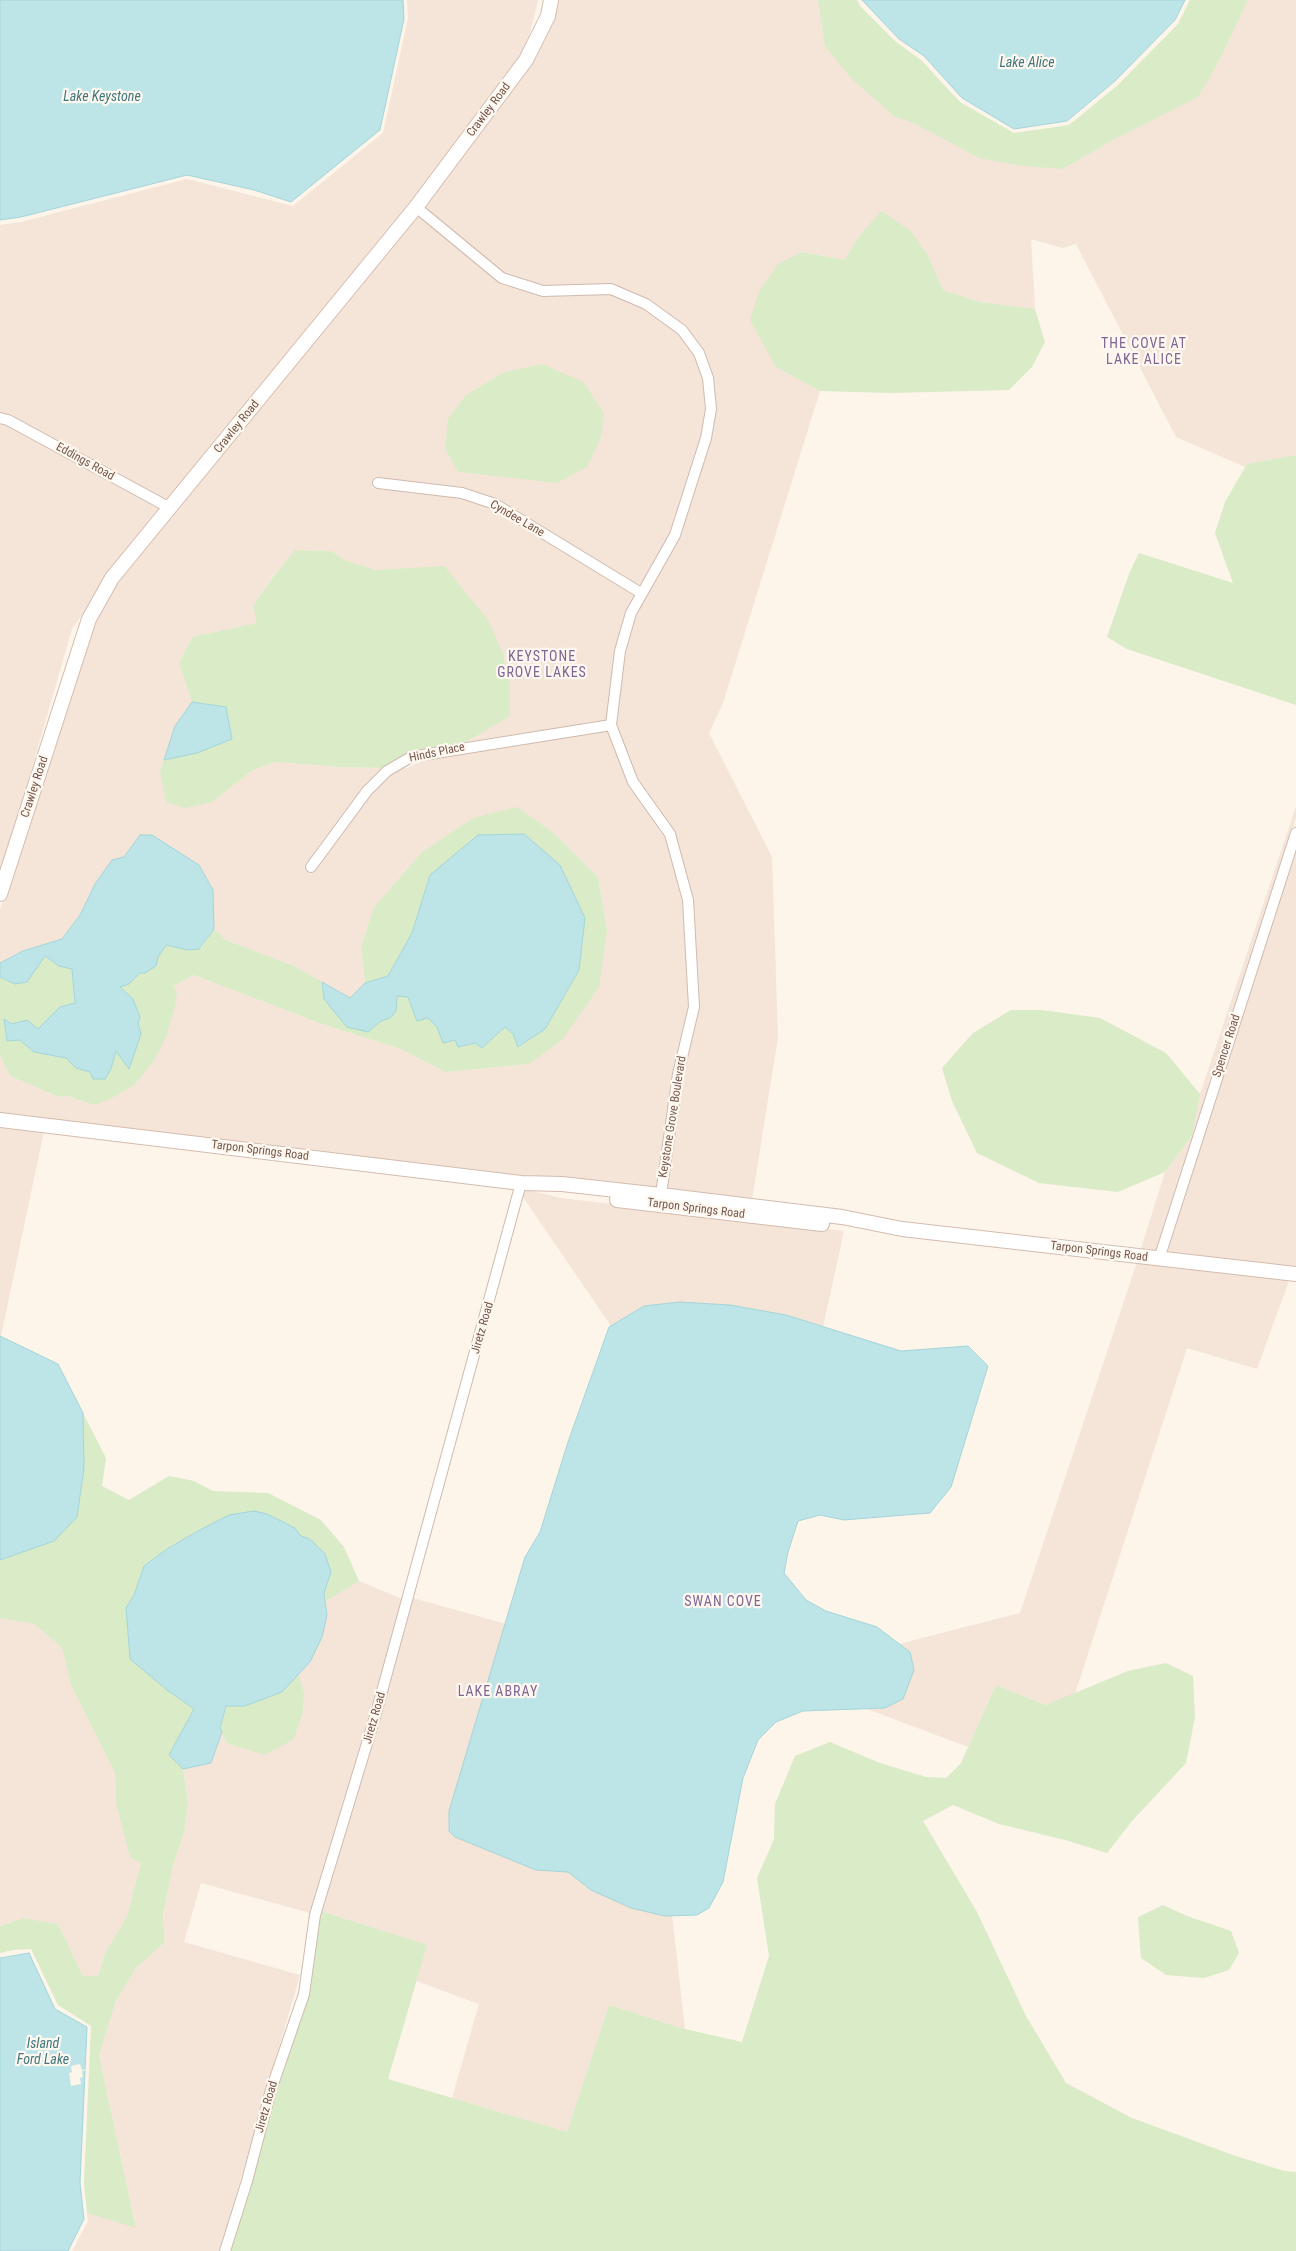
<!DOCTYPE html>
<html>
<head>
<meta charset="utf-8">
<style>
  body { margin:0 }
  canvas { display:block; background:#fdf4ea }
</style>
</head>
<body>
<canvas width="1296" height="2251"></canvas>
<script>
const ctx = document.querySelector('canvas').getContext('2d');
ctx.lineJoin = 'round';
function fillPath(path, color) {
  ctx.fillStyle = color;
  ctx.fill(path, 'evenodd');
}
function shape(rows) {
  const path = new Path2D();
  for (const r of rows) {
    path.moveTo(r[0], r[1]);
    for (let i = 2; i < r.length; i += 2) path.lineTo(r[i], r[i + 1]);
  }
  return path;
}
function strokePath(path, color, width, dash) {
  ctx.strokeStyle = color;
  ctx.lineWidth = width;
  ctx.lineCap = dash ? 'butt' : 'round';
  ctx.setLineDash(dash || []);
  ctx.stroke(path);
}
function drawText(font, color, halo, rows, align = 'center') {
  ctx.font = font + ' "Roboto Condensed",sans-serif';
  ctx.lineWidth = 4.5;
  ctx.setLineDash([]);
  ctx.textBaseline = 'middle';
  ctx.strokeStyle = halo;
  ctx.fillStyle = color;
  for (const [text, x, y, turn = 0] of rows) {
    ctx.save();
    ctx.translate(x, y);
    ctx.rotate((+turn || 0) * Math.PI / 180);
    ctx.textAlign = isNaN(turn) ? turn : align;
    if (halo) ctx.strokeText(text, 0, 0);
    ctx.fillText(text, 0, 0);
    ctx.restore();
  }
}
fillPath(shape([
  [407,0,538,0,526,49,413,204,169,502,9,414,0,413,0,225,21,222,187,179,293,206,383,133,408,18],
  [556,0,818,0,818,4,895,117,1063,169,1113,140,1197,97,1218,63,1248,0,1296,0,1296,455,1247,464,1245,467,1176,437,1076,244,1063,248,1031,239,1035,309,980,302,943,290,928,256,857,239,845,260,802,252,776,367,820,391,723,703,709,733,772,857,778,1037,752,1200,666,1190,682,1075,699,1006,693,899,675,832,638,779,616,724,625,652,635,615,680,537,715,409,713,377,703,350,686,326,649,299,613,284,544,286,504,273,423,206,513,85],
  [417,214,500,284,543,297,610,294,644,309,679,334,694,356,703,380,705,409,701,437,671,533,640,586,496,499,463,487,374,477,372,488,461,498,492,509,635,596,626,612,607,720,466,742,472,739,444,567,376,570,343,560,331,551,296,550,272,577,253,606,258,623,192,637,179,663,192,702,175,726,160,771,212,802,253,770,276,762,340,767,383,768,364,787,304,867,311,874,370,794,390,776,402,768,407,768,427,759,608,731,630,786,665,837,683,901,689,1006,673,1073,657,1189,522,1178,0,1115,0,1056,10,1076,59,1097,68,1096,94,1105,173,986,194,975,322,1024,401,1049,445,1072,529,1064,607,929,598,877,555,834,473,818,422,852,374,907,361,947,365,983,350,999,294,966,226,940,213,928,213,890,199,865,179,853,140,836,124,857,95,884,80,915,62,939,23,951,0,963,0,910,93,622,116,581],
  [542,364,502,476,458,472,466,395,504,372],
  [0,424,6,425,162,510,104,583,72,629,0,879],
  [1296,806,1296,818,1155,1254,1140,1252,1165,1172,1192,1136,1200,1094],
  [1296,849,1296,1268,1165,1255,1226,1066],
  [0,1127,44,1131,1,1336,0,1336],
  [524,1189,561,1198,844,1231,823,1327,786,1315,730,1305,680,1302,644,1306,611,1326,523,1197],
  [1137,1262,1290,1278,1257,1369,1187,1348,1075,1694,1046,1705,996,1685,968,1747,867,1709,885,1708,910,1652,899,1644,1020,1613],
  [359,1581,402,1599,359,1757,310,1913,201,1883,184,1942,300,1975,220,2251,72,2251,88,2221,87,2213,136,2227,99,2055,116,2001,136,1968,165,1942,163,1917,173,1865,185,1829,188,1801,183,1769,211,1763,222,1732,227,1743,294,1739,303,1712,304,1693,299,1674,310,1662,327,1615,326,1601],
  [413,1598,506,1624,449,1811,449,1831,455,1837,536,1870,568,1872,591,1890,665,1916,672,1915,685,2029,609,2005,567,2132,452,2098,479,2004,416,1981,426,1945,321,1911,368,1759],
  [0,1618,34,1624,62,1648,71,1685,115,1773,116,1803,141,1863,127,1916,105,1953,98,1976,83,1976,58,1924,24,1918,0,1926]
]), '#f4e5d8');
fillPath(shape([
  [818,0,857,0,861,7,896,42,921,60,960,102,1014,133,1069,125,1118,85,1178,24,1190,0,1248,0,1218,63,1198,97,1113,140,1063,169,1023,166,979,158,914,123,895,117,851,78,825,46],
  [881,211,911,231,928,256,943,290,980,302,1035,309,1045,342,1032,367,1009,390,891,393,820,391,776,367,750,320,759,292,778,264,802,252,845,260,857,239],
  [542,364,583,382,604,413,601,437,587,467,557,483,458,472,445,448,448,419,466,395,504,372],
  [1296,455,1296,705,1127,649,1107,637,1129,574,1139,553,1233,583,1215,533,1225,502,1247,464],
  [295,550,331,551,344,560,376,570,444,566,488,620,503,654,510,681,510,716,466,742,410,751,383,768,340,767,276,762,253,770,212,802,185,808,166,802,160,771,164,760,197,753,226,707,192,702,179,663,192,637,257,623,253,606,272,578],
  [517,807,555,834,598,877,607,929,599,987,562,1040,529,1064,445,1072,401,1049,322,1024,194,975,173,986,177,993,174,1010,166,1037,153,1062,133,1086,108,1100,94,1105,68,1096,59,1097,10,1076,0,1056,0,977,15,984,27,982,45,956,59,966,72,969,75,1003,60,1007,38,1029,12,1024,5,1019,7,1041,21,1040,34,1052,66,1058,76,1068,90,1072,111,1069,116,1051,129,1068,141,1034,138,1023,140,1017,133,999,120,987,129,984,158,957,166,945,188,950,201,948,214,929,226,940,294,966,322,982,324,999,368,1032,381,1021,390,1018,397,996,408,997,417,1020,428,1018,455,1040,459,1047,475,1043,482,1048,505,1027,513,1034,519,1047,545,1029,579,970,585,918,430,874,412,933,388,976,365,983,361,947,374,907,422,852,473,818],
  [1011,1010,1042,1010,1100,1018,1166,1053,1200,1094,1192,1136,1165,1172,1118,1192,1039,1183,977,1153,952,1101,942,1068,973,1033],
  [83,1413,106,1458,102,1486,129,1500,169,1476,194,1481,213,1491,268,1493,321,1520,344,1547,359,1581,326,1601,324,1593,331,1572,311,1539,301,1536,295,1528,198,1531,167,1549,144,1566,134,1595,126,1608,130,1659,167,1690,194,1709,169,1755,183,1769,188,1801,185,1829,173,1865,163,1916,165,1942,136,1968,116,2001,99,2055,136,2228,87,2213,84,2183,91,2026,58,2005,31,1949,13,1950,0,1953,0,1926,24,1918,58,1924,83,1976,98,1976,105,1953,127,1916,141,1863,130,1857,116,1803,115,1773,71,1685,62,1648,34,1624,0,1618,0,1560,54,1541,77,1517,84,1468],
  [1166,1663,1193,1676,1195,1717,1186,1763,1132,1821,1107,1853,1065,1840,999,1824,953,1805,923,1821,977,1912,1026,2016,1066,2083,1132,2118,1233,2155,1284,2171,1296,2172,1296,2251,230,2251,251,2183,276,2091,308,1995,321,1911,427,1945,388,2079,567,2132,609,2005,685,2029,742,2042,769,1956,757,1878,774,1839,775,1804,795,1756,830,1742,880,1763,926,1777,946,1778,961,1763,996,1685,1046,1705,1128,1671],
  [299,1674,304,1693,303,1712,294,1739,264,1755,227,1743,220,1728,226,1706,245,1706,282,1692],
  [1163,1905,1187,1916,1231,1931,1239,1953,1229,1970,1204,1978,1166,1975,1141,1958,1138,1917]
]), '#d9ebc7');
const water = shape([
  [0,0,403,0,404,19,380,130,291,202,254,190,187,175,21,217,0,220,0,0],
  [862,0,1185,0,1175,20,1115,81,1067,121,1014,129,962,98,924,56,899,39,862,0],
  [192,702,226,707,232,739,197,753,164,760,175,726,192,702],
  [524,834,560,865,585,918,579,970,545,1029,518,1047,513,1034,505,1027,482,1048,475,1043,458,1047,455,1040,443,1043,437,1027,428,1018,417,1021,408,997,397,996,396,1011,390,1018,381,1021,368,1032,347,1027,324,999,322,982,350,998,365,983,388,976,412,933,430,875,478,835,524,834],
  [140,835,152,835,199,865,213,890,214,929,199,949,188,950,166,945,158,957,156,966,145,973,140,973,129,984,120,987,133,999,140,1017,138,1023,141,1034,129,1069,116,1051,111,1069,105,1079,93,1079,90,1072,76,1068,66,1058,34,1052,20,1040,7,1041,4,1019,12,1024,27,1020,38,1029,60,1007,75,1003,72,969,59,966,45,956,27,982,15,984,0,977,0,963,23,951,62,939,80,915,95,884,112,860,124,857,140,835],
  [680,1302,730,1305,786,1315,901,1351,968,1346,988,1366,951,1487,930,1513,844,1520,820,1515,798,1521,788,1552,784,1573,806,1600,826,1611,877,1627,910,1652,914,1670,903,1699,885,1708,803,1711,776,1722,758,1740,743,1778,723,1882,709,1908,697,1915,665,1916,631,1908,591,1890,568,1872,536,1870,455,1837,449,1831,449,1811,525,1557,540,1532,568,1442,609,1327,644,1306,680,1302],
  [0,1336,58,1364,83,1413,84,1468,77,1517,54,1541,0,1560,0,1336],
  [254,1511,267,1514,295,1528,301,1536,310,1539,325,1554,331,1572,324,1593,327,1615,322,1637,310,1662,282,1692,245,1706,226,1706,220,1728,222,1732,211,1763,183,1769,169,1755,194,1709,167,1690,130,1659,126,1608,134,1595,144,1566,167,1549,198,1531,229,1515,254,1511],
  [29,1953,55,2009,87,2027,80,2183,84,2219,68,2251,0,2251,0,1958,29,1953]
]);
fillPath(water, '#bde4e7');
strokePath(water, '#a4d5d9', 1);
fillPath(shape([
  [80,2064,82,2070,87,2069,87,2070,82,2071,83,2077,80,2078,81,2084,71,2086,69,2073,72,2072,71,2066]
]), '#fdf4ea');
const street = shape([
  [416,207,502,278,543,291,611,289,646,304,682,330,699,353,708,378,711,409,706,438,675,535,631,613,620,651,611,725,633,782,670,834,688,900,694,1007,678,1074,660,1201],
  [0,418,8,420,170,508],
  [378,483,462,493,495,504,641,593],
  [311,867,367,791,387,771,411,757,611,725],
  [1159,1259,1296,833],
  [225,2251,247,2181,271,2090,304,1994,315,1915,375,1717,521,1183]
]);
const secondary = shape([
  [0,894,89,619,112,578,416,207,526,60,548,16,551,0],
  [0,1120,521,1183,562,1184,661,1195,842,1217,902,1229,1296,1274],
  [617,1200,822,1224]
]);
strokePath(street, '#cfbaae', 12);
strokePath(secondary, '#d5bcae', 16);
strokePath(street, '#fff', 10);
strokePath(secondary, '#fff', 14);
drawText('12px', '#78584c', '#fff8f0', [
  ["Crawley Road",489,110,-53],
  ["Crawley Road",237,427,-51],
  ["Eddings Road",85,462,29],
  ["Cyndee Lane",517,519,30],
  ["Hinds Place",437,753,-12],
  ["Crawley Road",35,787,-72],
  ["Spencer Road",1227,1046,-72],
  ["Keystone Grove Boulevard",673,1117,-81],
  ["Tarpon Springs Road",260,1151,7],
  ["Tarpon Springs Road",696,1209,7],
  ["Tarpon Springs Road",1099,1252,7],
  ["Jiretz Road",483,1328,-74],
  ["Jiretz Road",375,1718,-74],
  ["Jiretz Road",267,2107,-74]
]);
drawText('italic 14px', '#40777c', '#fff8f0', [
  ["Lake Alice",1027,63],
  ["Lake Keystone",102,97],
  ["Island",43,2044],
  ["Ford Lake",43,2060]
]);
ctx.letterSpacing = '1px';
drawText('14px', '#806593', '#fff8f0', [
  ["THE COVE AT",1144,344],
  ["LAKE ALICE",1144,360],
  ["KEYSTONE",542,657],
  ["GROVE LAKES",542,673],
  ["SWAN COVE",723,1602],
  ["LAKE ABRAY",498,1692]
]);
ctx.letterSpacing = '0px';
</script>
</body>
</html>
